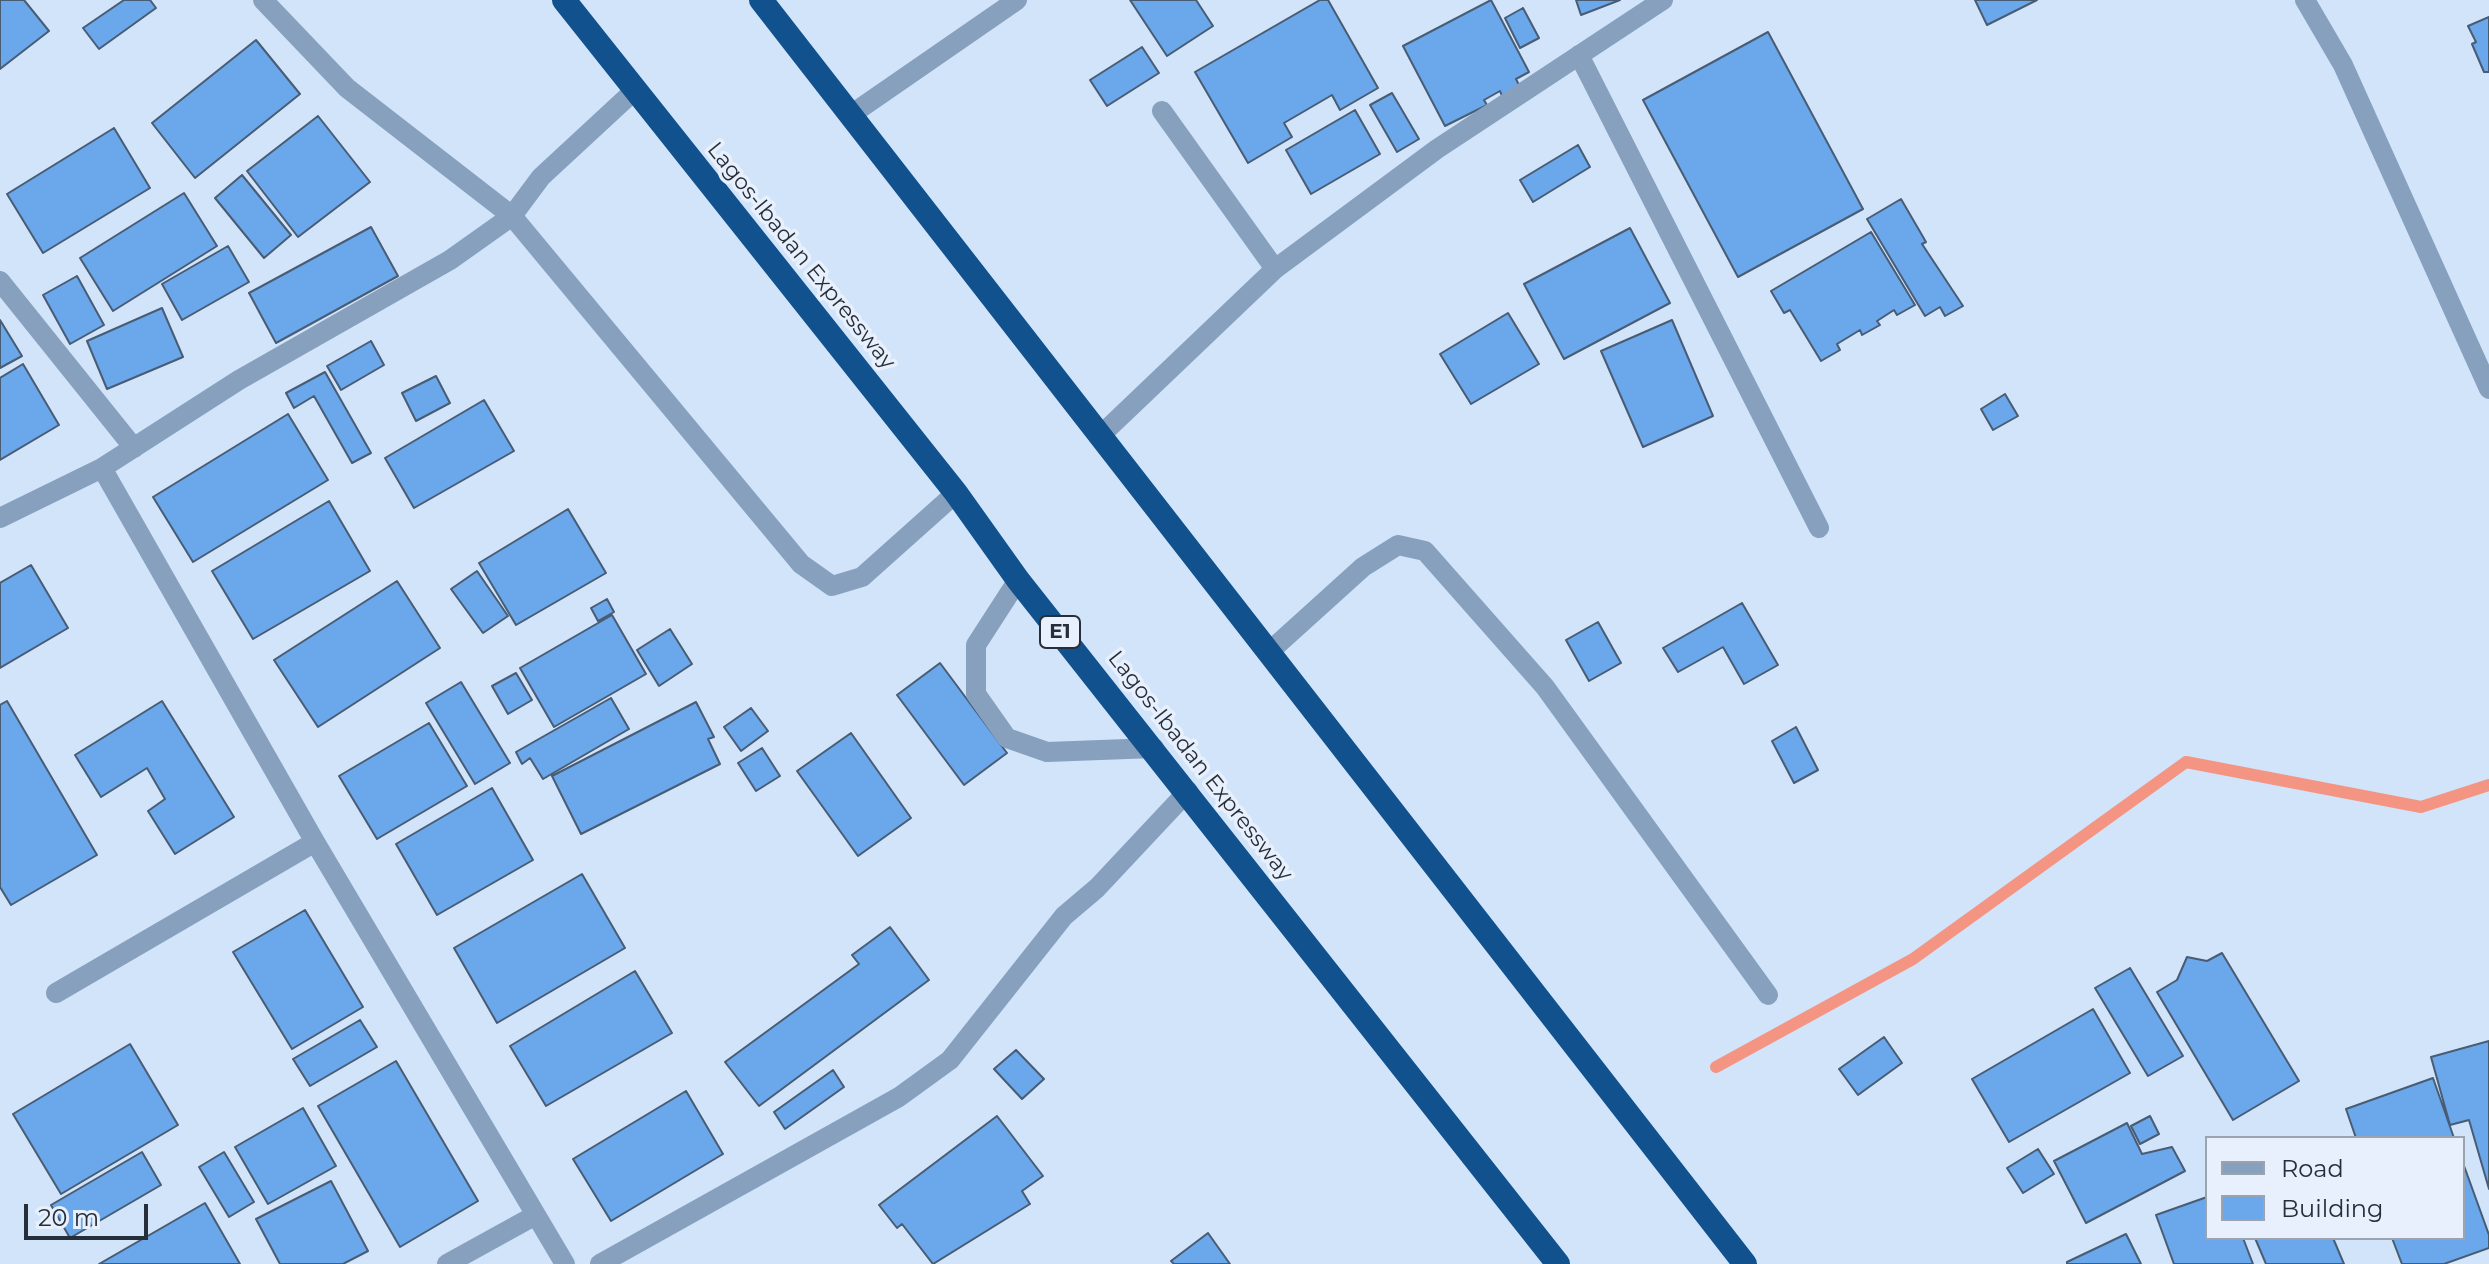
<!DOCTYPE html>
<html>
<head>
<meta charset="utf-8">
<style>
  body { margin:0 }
  #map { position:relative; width:2489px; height:1264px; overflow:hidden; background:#d1e4fa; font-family:Montserrat,sans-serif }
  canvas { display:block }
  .legend { position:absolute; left:2205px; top:1136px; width:260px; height:104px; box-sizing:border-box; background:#e7f0fc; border:2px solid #9aa3ae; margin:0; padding:10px 14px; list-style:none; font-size:24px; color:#262f39 }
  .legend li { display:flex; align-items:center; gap:16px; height:40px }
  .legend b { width:40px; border:2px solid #9aa3ae }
  .scale { position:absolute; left:24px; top:1204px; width:124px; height:36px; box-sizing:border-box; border:4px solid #262f39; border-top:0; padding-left:10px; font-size:24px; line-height:28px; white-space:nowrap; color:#262f39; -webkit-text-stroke:6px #e7f0fc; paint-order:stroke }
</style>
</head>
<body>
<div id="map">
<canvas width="2489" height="1264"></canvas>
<ul class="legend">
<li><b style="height:10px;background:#86a0be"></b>Road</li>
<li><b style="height:22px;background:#6aa7eb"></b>Building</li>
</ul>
<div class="scale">20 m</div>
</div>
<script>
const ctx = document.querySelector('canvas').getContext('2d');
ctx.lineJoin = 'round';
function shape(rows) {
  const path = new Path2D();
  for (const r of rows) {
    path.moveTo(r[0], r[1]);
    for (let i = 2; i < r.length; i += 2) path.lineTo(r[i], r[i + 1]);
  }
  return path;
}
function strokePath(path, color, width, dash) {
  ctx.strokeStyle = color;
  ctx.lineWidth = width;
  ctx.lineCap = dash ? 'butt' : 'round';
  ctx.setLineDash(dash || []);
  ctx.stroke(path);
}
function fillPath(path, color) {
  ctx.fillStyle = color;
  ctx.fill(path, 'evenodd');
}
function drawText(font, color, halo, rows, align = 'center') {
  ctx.font = font + ' Montserrat,sans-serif';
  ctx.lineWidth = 7;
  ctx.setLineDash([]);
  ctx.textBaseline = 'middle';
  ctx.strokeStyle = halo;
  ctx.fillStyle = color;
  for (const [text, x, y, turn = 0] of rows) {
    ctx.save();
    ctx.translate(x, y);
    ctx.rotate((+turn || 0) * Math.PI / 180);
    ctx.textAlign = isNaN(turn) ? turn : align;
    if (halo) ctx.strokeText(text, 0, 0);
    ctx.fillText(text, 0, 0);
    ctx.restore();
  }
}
strokePath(shape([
  [1716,1067,1913,959,2186,762,2421,807,2489,785]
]), '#f49584', 12);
const building = shape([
  [0,0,24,0,49,31,0,69,0,0],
  [124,0,150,0,156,8,99,49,83,28,124,0],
  [1130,0,1196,0,1213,26,1167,56,1130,0],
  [1320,0,1328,0,1378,88,1340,110,1332,95,1284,123,1292,137,1248,163,1195,72,1320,0],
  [1491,0,1529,72,1516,79,1520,87,1502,96,1500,91,1484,100,1487,105,1445,126,1403,46,1491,0],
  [1576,0,1620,0,1581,15,1576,0],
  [1975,0,2037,0,1987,25,1975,0],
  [1523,8,1539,38,1520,48,1505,18,1523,8],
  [2489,17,2489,72,2484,72,2472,44,2476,42,2468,26,2489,17],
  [1768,32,1863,209,1738,277,1643,100,1768,32],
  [256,40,300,94,195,178,152,123,256,40],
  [1142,47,1159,73,1107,106,1090,80,1142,47],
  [1392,93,1419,139,1397,152,1370,105,1392,93],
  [1355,110,1380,154,1311,194,1286,150,1355,110],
  [318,116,370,182,298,237,247,171,318,116],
  [114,128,150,188,43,253,7,194,114,128],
  [1578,145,1590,167,1533,202,1520,180,1578,145],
  [242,175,291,235,264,258,215,198,242,175],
  [184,193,217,246,113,311,80,258,184,193],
  [1901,199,1926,242,1922,244,1963,306,1945,316,1940,307,1925,316,1867,219,1901,199],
  [371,227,398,276,276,343,249,293,371,227],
  [1630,228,1670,303,1564,359,1524,284,1630,228],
  [1871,232,1915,305,1897,315,1894,310,1877,321,1880,325,1862,335,1860,330,1837,344,1840,350,1821,361,1790,310,1784,313,1771,291,1871,232],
  [228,246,249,282,182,320,162,284,228,246],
  [77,276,104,325,70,344,43,295,77,276],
  [162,308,183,357,107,389,87,341,162,308],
  [1508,313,1539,364,1471,404,1440,354,1508,313],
  [0,320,22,356,0,368,0,320],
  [1672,320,1713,416,1643,447,1601,351,1672,320],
  [371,341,384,365,341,390,327,366,371,341],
  [23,364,59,425,0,460,0,378,23,364],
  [325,372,371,453,352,463,314,396,294,408,286,393,325,372],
  [436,376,450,403,416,421,402,393,436,376],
  [2005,394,2018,416,1993,430,1981,409,2005,394],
  [484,400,514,451,414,508,385,458,484,400],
  [288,414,328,480,193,562,153,497,288,414],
  [329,501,370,571,253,639,212,571,329,501],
  [568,509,606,573,516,625,479,563,568,509],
  [31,565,68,628,0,668,0,583,31,565],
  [477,571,508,616,483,633,451,589,477,571],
  [397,581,440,648,318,727,274,660,397,581],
  [607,599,614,612,598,621,591,608,607,599],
  [1742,603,1778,665,1744,684,1723,647,1678,672,1663,648,1742,603],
  [612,615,646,674,554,727,520,668,612,615],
  [1598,622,1621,663,1589,681,1566,640,1598,622],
  [670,629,692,664,659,686,637,650,670,629],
  [940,663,1007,753,964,785,897,695,940,663],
  [516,673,532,700,508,714,492,686,516,673],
  [461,682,510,763,475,784,426,703,461,682],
  [611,698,629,729,543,779,530,758,522,764,516,752,611,698],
  [7,701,97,855,11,905,0,887,0,705,7,701],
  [162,701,234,817,175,854,148,811,165,799,147,768,101,797,75,755,162,701],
  [696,702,714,737,708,739,720,764,581,834,552,776,696,702],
  [751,708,768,731,741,751,724,727,751,708],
  [429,723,467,786,377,839,339,776,429,723],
  [1796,727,1818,770,1794,783,1772,741,1796,727],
  [851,733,911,818,858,856,797,771,851,733],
  [762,748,780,776,756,791,738,763,762,748],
  [492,788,533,860,437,915,396,844,492,788],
  [582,874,625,948,497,1023,454,948,582,874],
  [305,910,363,1007,292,1049,233,952,305,910],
  [890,927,929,980,759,1106,725,1062,859,964,852,955,890,927],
  [2222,953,2299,1081,2233,1120,2157,992,2177,980,2187,957,2207,961,2222,953],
  [2130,968,2183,1056,2148,1076,2095,988,2130,968],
  [635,971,672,1033,546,1106,510,1046,635,971],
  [2093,1009,2130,1073,2009,1142,1972,1079,2093,1009],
  [360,1020,377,1047,310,1086,293,1059,360,1020],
  [1884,1037,1902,1063,1858,1095,1839,1069,1884,1037],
  [2489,1041,2489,1189,2469,1120,2450,1125,2431,1057,2489,1041],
  [130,1044,178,1125,61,1194,13,1114,130,1044],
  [1016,1050,1044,1079,1022,1099,994,1069,1016,1050],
  [396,1061,478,1201,400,1247,318,1106,396,1061],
  [833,1070,844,1087,785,1129,774,1112,833,1070],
  [2433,1078,2454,1138,2356,1138,2346,1109,2433,1078],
  [686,1091,723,1154,611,1221,573,1159,686,1091],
  [303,1108,336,1166,268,1204,235,1147,303,1108],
  [997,1116,1043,1176,1022,1191,1030,1204,933,1264,902,1224,897,1228,879,1205,997,1116],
  [2150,1116,2159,1134,2140,1144,2131,1126,2150,1116],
  [2127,1123,2142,1154,2172,1147,2185,1171,2086,1223,2054,1161,2127,1123],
  [2038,1149,2054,1174,2023,1193,2007,1168,2038,1149],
  [142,1152,161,1185,70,1238,51,1205,142,1152],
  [224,1152,254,1202,229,1217,199,1167,224,1152],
  [2463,1163,2489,1235,2489,1248,2444,1264,2402,1264,2392,1238,2463,1238,2463,1163],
  [331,1181,368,1251,343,1264,280,1264,256,1219,331,1181],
  [2207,1197,2207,1238,2243,1238,2253,1264,2174,1264,2156,1215,2207,1197],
  [205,1203,240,1264,99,1264,205,1203],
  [1208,1233,1230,1264,1174,1264,1171,1261,1208,1233],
  [2126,1234,2141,1264,2067,1264,2067,1262,2126,1234],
  [2255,1238,2333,1238,2344,1264,2266,1264,2255,1238]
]);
fillPath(building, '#6aa7eb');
strokePath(building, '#485c74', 2);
strokePath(shape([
  [263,0,347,88,512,216,801,564,832,586,862,577,956,493],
  [2305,0,2343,65,2489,389],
  [1579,55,1819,528],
  [1162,111,1275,269],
  [852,114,1017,0],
  [0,281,134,448],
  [1102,434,1275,269,1437,149,1663,0],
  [102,468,315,842,565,1264],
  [0,518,102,468,239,380,450,260,512,216,541,177,635,90],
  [1018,580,976,645,976,694,1007,738,1047,752,1154,748],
  [1269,652,1363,567,1398,545,1425,551,1545,687,1768,995],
  [56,993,315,842],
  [447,1264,534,1216],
  [600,1264,899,1097,950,1060,1064,916,1097,888,1188,791]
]), '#86a0be', 20);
strokePath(shape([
  [564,0,956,493,1018,580,1558,1264],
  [761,0,1745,1264]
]), '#10518e', 24);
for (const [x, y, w] of [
  [1060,632,40]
]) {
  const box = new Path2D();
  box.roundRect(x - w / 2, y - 16, w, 32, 6);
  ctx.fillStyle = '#e7f0fc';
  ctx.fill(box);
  strokePath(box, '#262f39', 2);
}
drawText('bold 20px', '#262f39', null, [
  ["E1",1060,632]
]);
drawText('22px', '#262f39', '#e7f0fc', [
  ["Lagos-Ibadan Expressway",801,256,51],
  ["Lagos-Ibadan Expressway",1200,766,52]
]);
</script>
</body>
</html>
